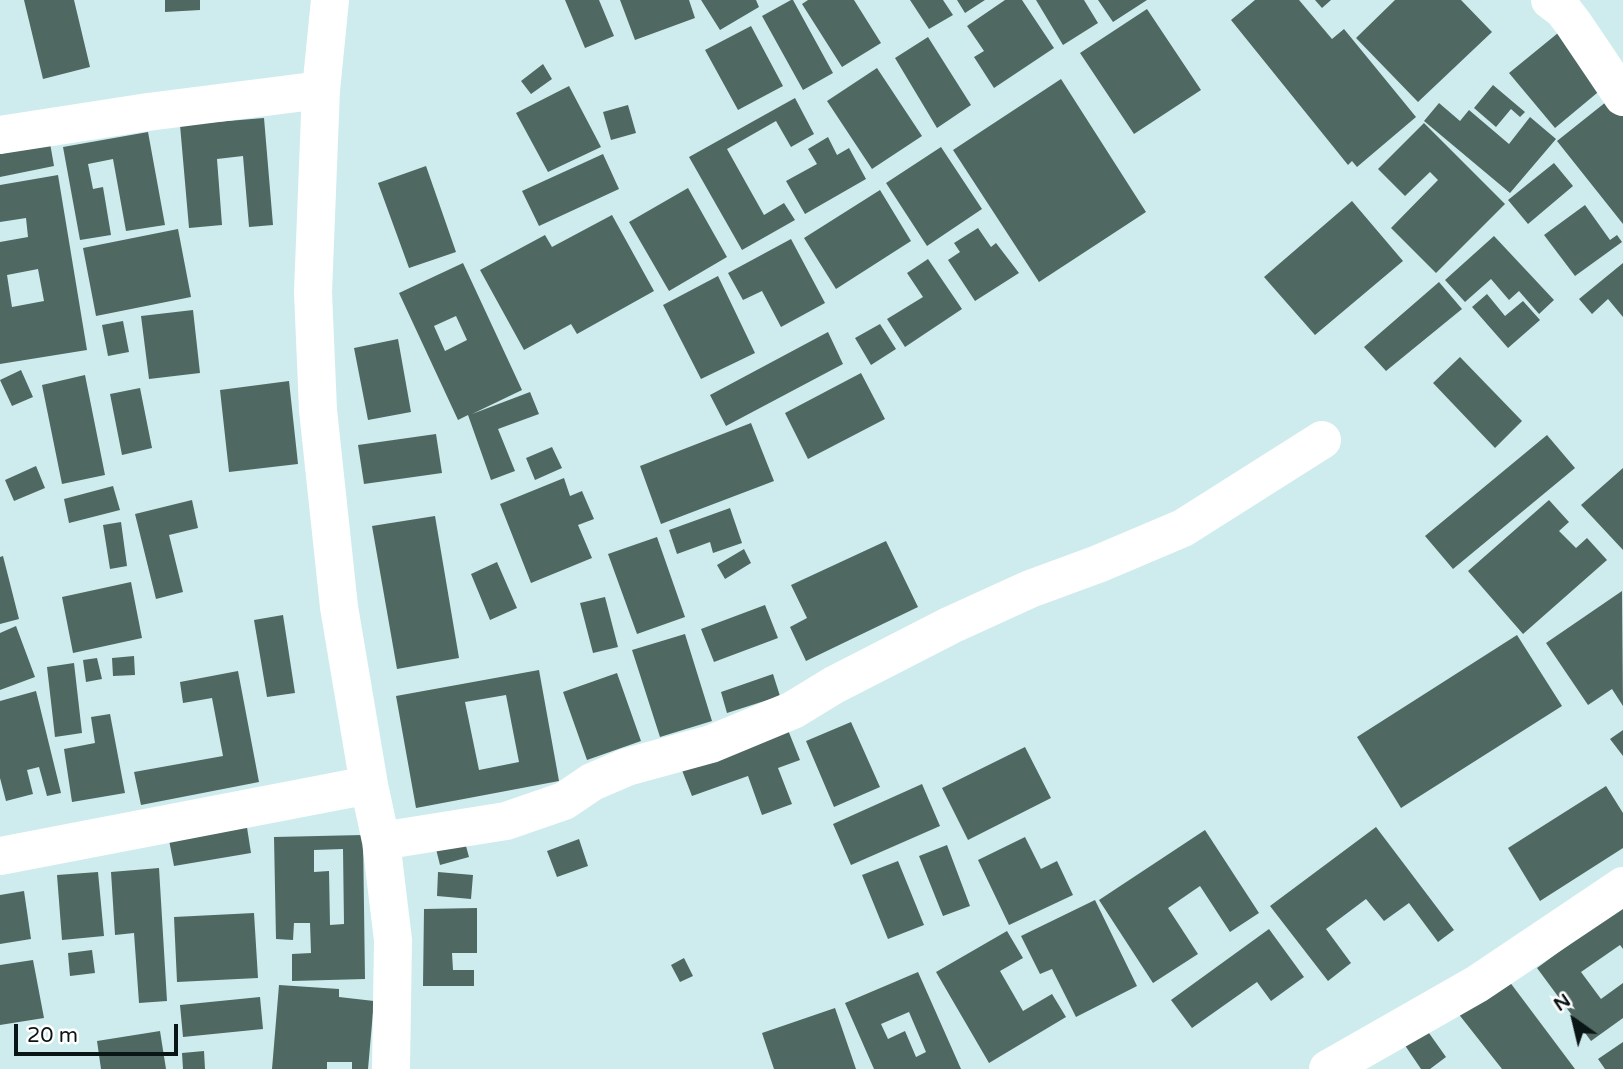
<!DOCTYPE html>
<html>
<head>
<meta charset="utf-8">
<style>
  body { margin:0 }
  #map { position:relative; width:1623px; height:1069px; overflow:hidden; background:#ceeced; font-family:"Varela Round",sans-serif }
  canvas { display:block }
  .north { position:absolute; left:1539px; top:985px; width:70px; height:70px; -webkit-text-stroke:5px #fff; paint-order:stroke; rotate:326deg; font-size:19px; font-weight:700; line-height:28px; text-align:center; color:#0a1516 }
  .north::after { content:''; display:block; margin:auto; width:24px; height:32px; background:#0a1516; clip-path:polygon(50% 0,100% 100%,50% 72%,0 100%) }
  .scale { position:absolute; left:14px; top:1024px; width:164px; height:32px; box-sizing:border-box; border:4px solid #0a1516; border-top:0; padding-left:9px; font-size:21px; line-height:24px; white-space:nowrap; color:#0a1516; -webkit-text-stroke:5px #fff; paint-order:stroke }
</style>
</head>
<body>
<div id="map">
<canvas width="1623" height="1069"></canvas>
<div class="north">N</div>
<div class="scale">20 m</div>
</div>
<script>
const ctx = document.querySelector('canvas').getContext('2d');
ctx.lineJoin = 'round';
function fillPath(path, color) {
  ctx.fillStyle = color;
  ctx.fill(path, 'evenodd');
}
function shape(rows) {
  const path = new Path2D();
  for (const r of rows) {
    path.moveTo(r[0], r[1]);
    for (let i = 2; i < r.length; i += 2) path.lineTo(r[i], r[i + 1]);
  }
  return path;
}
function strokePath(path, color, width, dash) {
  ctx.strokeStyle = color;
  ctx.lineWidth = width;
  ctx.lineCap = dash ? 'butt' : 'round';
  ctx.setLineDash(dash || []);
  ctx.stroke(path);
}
fillPath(shape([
  [24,0,74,0,90,67,43,79],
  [165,0,200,0,200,10,165,12],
  [565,0,599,0,614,36,585,48],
  [620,0,689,0,695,18,635,40],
  [701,0,756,0,759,7,720,30],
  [791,0,793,0,833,73,803,90,762,16],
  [808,0,854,0,881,43,842,67,802,4],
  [910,0,943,0,953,15,929,29],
  [957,0,985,0,965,13],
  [1005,0,1022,0,1054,48,994,88,974,57,984,51,967,26],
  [1036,0,1084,0,1098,23,1063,45],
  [1098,0,1147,0,1113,22],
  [1255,0,1299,0,1332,39,1344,29,1416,117,1357,167,1352,161,1348,165,1231,20],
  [1315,0,1331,0,1322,8],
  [1395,0,1461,0,1492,32,1418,102,1356,38],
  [1147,9,1201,90,1134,134,1080,53],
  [751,26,783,86,738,110,705,50],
  [1558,33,1603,88,1555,128,1509,73],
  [928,37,971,105,937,128,895,58],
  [543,64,552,79,531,94,521,81],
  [877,68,922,136,872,169,827,101],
  [1061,79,1146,212,1039,282,953,150],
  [1493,85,1525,112,1520,117,1511,109,1496,127,1474,108],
  [569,86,601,147,548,172,516,113],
  [795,98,814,134,791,147,776,121,727,149,764,215,784,203,795,220,742,250,689,157],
  [1611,98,1623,114,1623,224,1557,141],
  [1439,103,1460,121,1469,110,1509,144,1530,117,1556,139,1510,193,1424,121],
  [628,105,636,133,611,140,603,112],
  [264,118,273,225,249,227,243,156,217,159,222,225,189,228,180,125],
  [1424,123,1505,204,1436,273,1391,228,1438,180,1430,172,1405,196,1378,169],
  [148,132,165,225,126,231,113,159,88,164,93,189,103,187,111,235,80,240,63,147],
  [828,137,837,155,849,148,866,179,805,214,786,181,817,164,808,149],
  [50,143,54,166,0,177,0,154],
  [941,147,982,209,927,246,886,183],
  [603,154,619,189,539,226,522,191],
  [1554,163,1573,186,1528,224,1508,200],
  [426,166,456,252,409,268,378,183],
  [58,175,87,350,0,364,0,242,28,237,26,218,0,222,0,185],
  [38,269,44,301,12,307,7,275],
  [688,188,727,257,669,291,629,222],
  [880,190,911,241,836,289,804,238],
  [1352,201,1403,261,1315,335,1264,277],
  [1585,205,1610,240,1617,235,1622,242,1575,276,1544,235],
  [612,215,654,291,577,334,571,324,524,350,480,270,545,235,552,247],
  [978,228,991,247,996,243,1019,273,975,301,948,260,960,252,954,243],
  [178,229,191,297,96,316,83,248],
  [1494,236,1554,300,1539,314,1519,291,1509,300,1491,279,1465,302,1445,280],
  [791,239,825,303,781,327,762,291,743,300,728,273],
  [928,259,962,309,905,347,887,319,923,297,907,273],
  [463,263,522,390,472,414,530,392,539,414,498,429,515,471,491,480,468,415,458,420,399,293],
  [456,316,467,340,445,351,434,326],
  [1623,263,1623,317,1608,299,1592,314,1579,299],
  [718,276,755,353,701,379,663,305],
  [1439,282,1462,309,1386,371,1364,347],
  [1487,294,1505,316,1523,301,1540,320,1508,348,1472,307],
  [193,310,200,373,149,379,141,316],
  [123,321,129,352,108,356,102,325],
  [880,324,896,349,871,365,855,338],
  [828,332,843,364,726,426,710,395],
  [398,339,411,412,368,420,354,348],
  [1460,357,1522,421,1495,448,1433,383],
  [21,370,33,397,12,406,0,380],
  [861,373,885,419,808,459,785,413],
  [85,375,105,475,62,484,42,385],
  [289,381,298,464,229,472,220,390],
  [140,388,152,448,122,455,110,394],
  [751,423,774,481,661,524,640,466],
  [436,434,442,473,364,484,358,445],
  [1547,435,1575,468,1453,569,1425,536],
  [552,447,562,468,535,480,526,458],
  [36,466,45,488,14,501,5,480],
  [1623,468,1623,550,1581,505],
  [564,478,570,496,582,491,594,519,578,525,592,558,531,583,500,504],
  [113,486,120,510,69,523,64,499],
  [192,500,198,528,169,535,183,592,156,599,135,514],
  [1549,500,1569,522,1559,531,1576,548,1587,538,1607,560,1523,634,1468,571],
  [730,508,742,543,713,553,710,542,677,554,669,530],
  [435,516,459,658,397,669,372,526],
  [121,522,127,566,110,569,103,525],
  [657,537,685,617,637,634,608,554],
  [886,541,918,607,806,661,790,627,807,618,791,585],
  [744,549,751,563,725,579,717,565],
  [3,556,19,619,0,624,0,557],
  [497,562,517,608,490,620,471,574],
  [131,582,142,638,73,653,62,597],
  [1622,591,1623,706,1612,689,1588,705,1546,643],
  [605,597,618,647,593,653,580,603],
  [765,605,778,638,714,662,701,629],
  [283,615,295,693,267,697,254,620],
  [16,626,35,677,0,690,0,633],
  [685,634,712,721,660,737,632,650],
  [1517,635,1562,706,1401,808,1357,737],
  [134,656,135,675,113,676,112,658],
  [97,658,102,679,86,682,83,660],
  [74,663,82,733,55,737,47,667],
  [539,670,559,781,416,808,396,696],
  [506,695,519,762,479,770,465,702],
  [238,671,259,782,141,805,134,772,223,756,212,698,183,703,180,682],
  [617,673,641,741,587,760,563,692],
  [773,674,780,696,727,713,721,692],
  [36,691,61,793,47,796,39,767,27,770,33,794,6,801,0,778,0,701],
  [110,714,125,793,72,802,64,749,95,743,91,717],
  [784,720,800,760,778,768,792,804,762,815,748,776,692,796,678,760],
  [851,722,880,787,834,807,806,741],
  [1623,730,1623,756,1610,739],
  [1025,747,1051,798,968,840,942,788],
  [922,784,940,826,851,865,833,824],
  [1606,786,1623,813,1623,848,1540,901,1508,848],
  [246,821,251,853,174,866,168,835],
  [1376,827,1454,930,1438,942,1409,903,1384,921,1366,899,1326,929,1351,963,1328,981,1270,906],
  [1205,830,1259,913,1230,932,1200,886,1168,908,1198,954,1153,983,1099,900],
  [363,835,365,979,292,981,292,954,311,953,310,923,294,923,293,940,276,939,274,837],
  [343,849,344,924,330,925,329,871,314,872,314,850],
  [463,835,469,857,440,865,434,841],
  [1025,837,1041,869,1057,861,1073,895,1009,925,978,860],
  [579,839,588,866,557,877,547,851],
  [947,845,970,906,943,916,919,856],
  [898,861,924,925,888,939,862,875],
  [159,868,167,1001,139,1003,134,933,115,935,111,872],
  [98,872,104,936,62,940,57,875],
  [438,872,473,875,471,899,437,896],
  [24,891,31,939,0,944,0,895],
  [1095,900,1137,986,1076,1017,1052,969,1040,974,1021,936],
  [1623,905,1623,949,1620,945,1581,972,1601,999,1623,983,1623,1018,1591,1041,1537,968],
  [477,908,477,953,452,953,453,970,474,970,474,986,423,986,424,909],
  [254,913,258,978,177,982,174,917],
  [1269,929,1304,977,1271,1001,1257,982,1192,1028,1171,1000],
  [1007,931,1023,958,1000,971,1023,1011,1052,994,1066,1017,989,1063,936,972],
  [92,950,95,973,70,976,68,953],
  [684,958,693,976,680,982,671,965],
  [33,960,44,1018,0,1025,0,965],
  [918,972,961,1069,874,1069,845,1003],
  [909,1012,926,1052,916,1057,905,1031,888,1039,881,1024],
  [1506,977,1575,1069,1502,1069,1457,1012],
  [279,985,339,989,339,997,374,1001,368,1069,352,1069,352,1062,327,1062,327,1069,272,1069],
  [260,997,263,1029,183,1037,180,1005],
  [835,1008,856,1069,774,1069,762,1033],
  [1424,1026,1446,1057,1430,1069,1421,1069,1402,1041],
  [160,1031,166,1069,101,1069,97,1041],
  [1623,1042,1623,1069,1605,1069,1598,1059],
  [204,1051,205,1069,183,1069,182,1053]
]), '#4f6862');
strokePath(shape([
  [330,0,321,90,313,292,318,410,339,607,369,785,381,841,393,940,391,1069],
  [1550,0,1563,10,1573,23,1623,97],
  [0,135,148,112,321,90],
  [381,841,506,821,564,801,592,782,627,767,711,744,793,710,834,685,951,625,1030,589,1098,564,1183,528,1322,440],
  [0,856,369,785],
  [1328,1069,1477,984,1623,886]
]), '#fff', 38);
</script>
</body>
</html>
